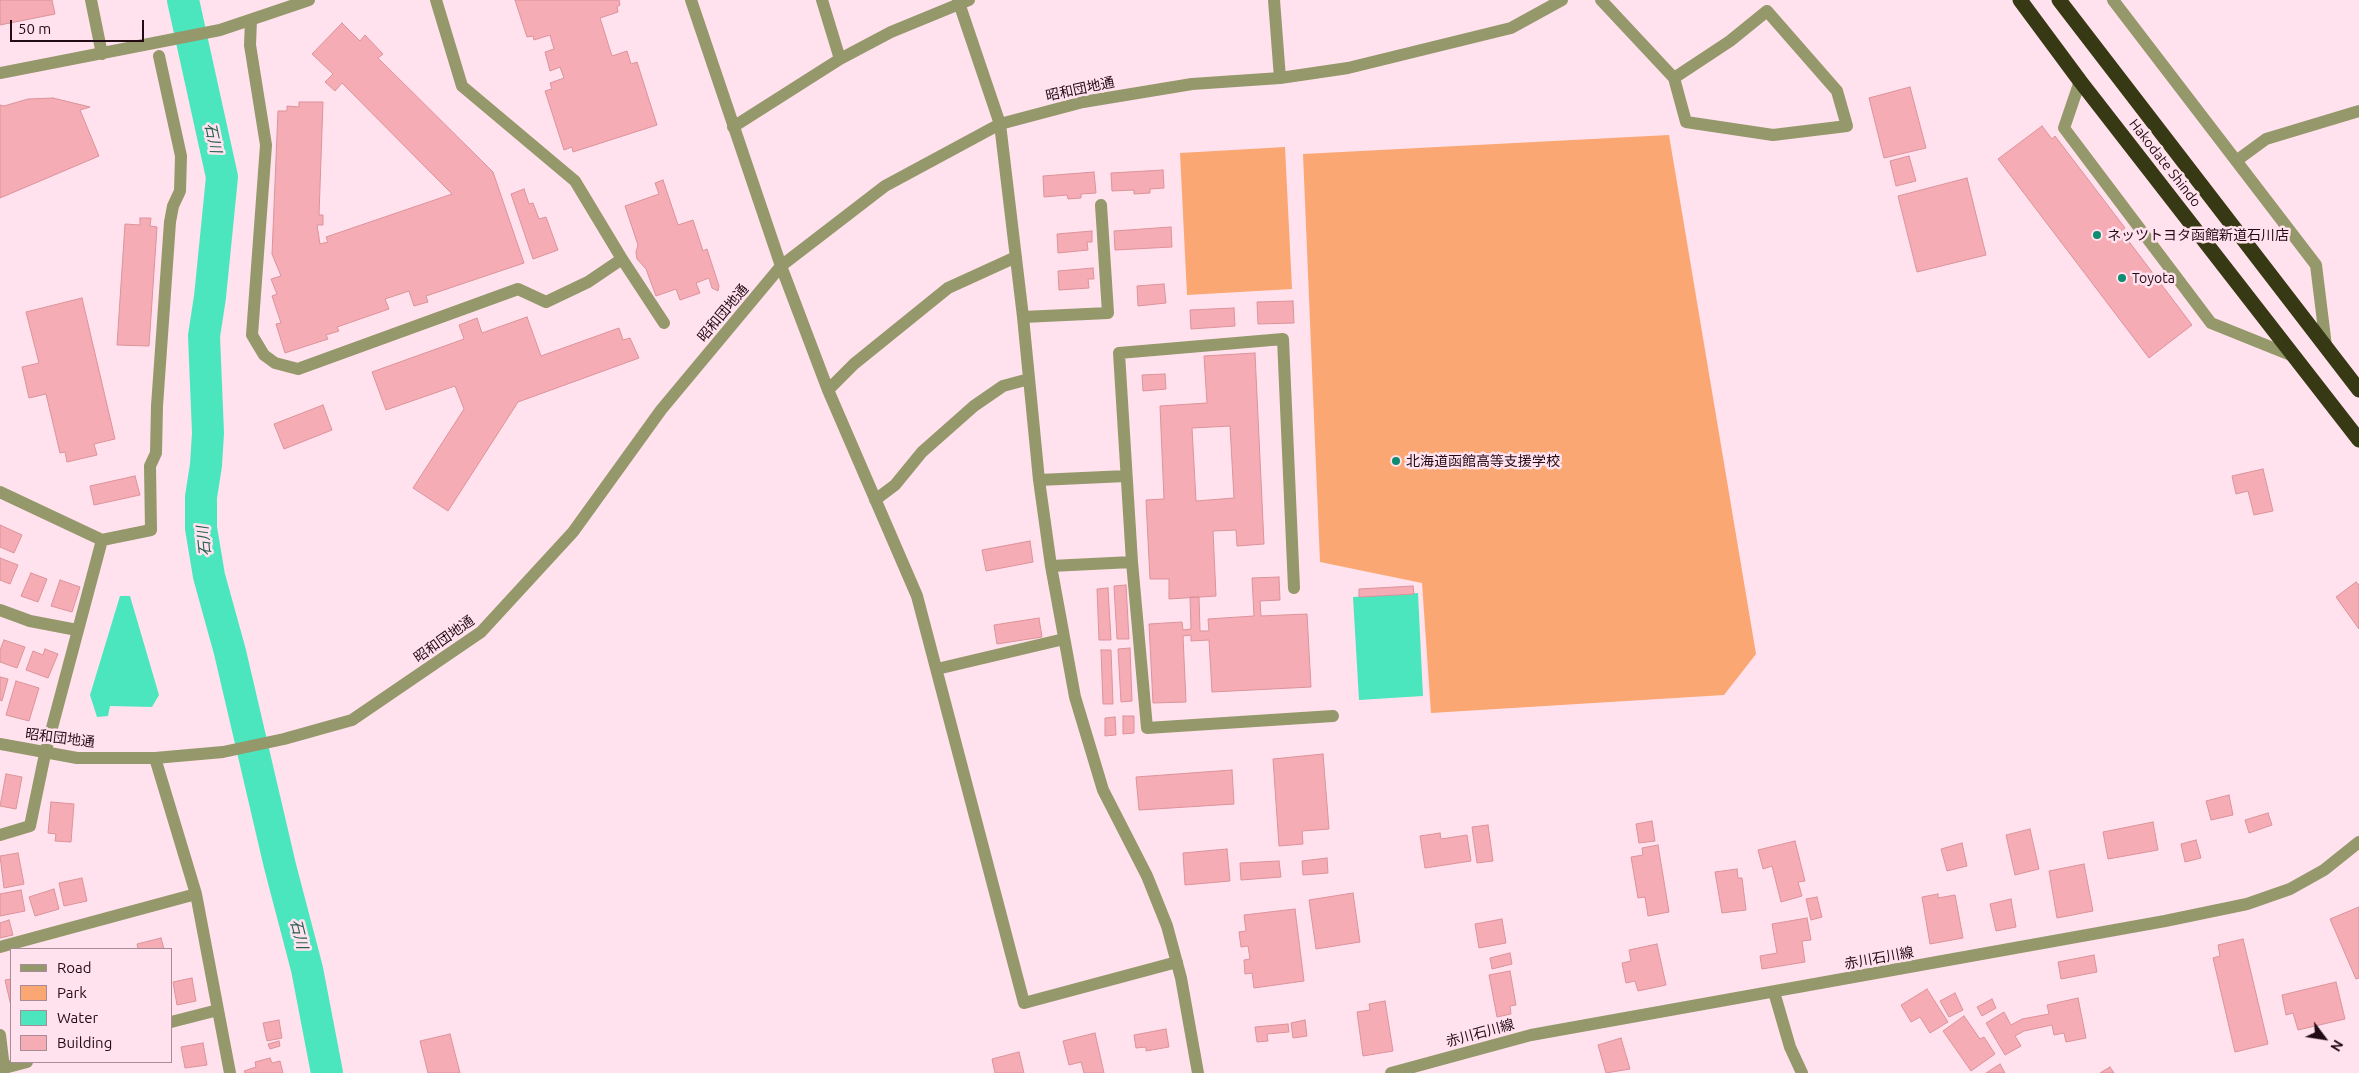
<!DOCTYPE html>
<html>
<head>
<meta charset="utf-8">
<style>
  body { margin:0 }
  #map { position:relative; width:2359px; height:1073px; overflow:hidden; background:#ffe2ed; font-family:Ubuntu,sans-serif }
  canvas { display:block }
  .legend { position:absolute; left:10px; top:948px; width:162px; height:115px; box-sizing:border-box; background:#ffe2ed; border:1px solid #a78c97; margin:0; padding:6px 9px; list-style:none; font-size:15px; color:#230b16 }
  .legend li { display:flex; align-items:center; gap:10px; height:25px }
  .legend b { width:25px; border:1px solid #a78c97 }
  .north { position:absolute; left:2299px; top:1013px; width:50px; height:50px; -webkit-text-stroke:4px #ffe2ed; paint-order:stroke; rotate:121deg; font-size:14px; font-weight:700; line-height:20px; text-align:center; color:#230b16 }
  .north::after { content:''; display:block; margin:auto; width:18px; height:22px; background:#230b16; clip-path:polygon(50% 0,100% 100%,50% 72%,0 100%) }
  .scale { position:absolute; left:10px; top:20px; width:134px; height:22px; box-sizing:border-box; border:2px solid #230b16; border-top:0; padding-left:6px; font-size:15px; line-height:18px; white-space:nowrap; color:#230b16; -webkit-text-stroke:4px #ffe2ed; paint-order:stroke }
</style>
</head>
<body>
<div id="map">
<canvas width="2359" height="1073"></canvas>
<ul class="legend">
<li><b style="height:6px;background:#94986b"></b>Road</li>
<li><b style="height:14px;background:#faa773"></b>Park</li>
<li><b style="height:14px;background:#4ce6be"></b>Water</li>
<li><b style="height:14px;background:#f5acb4"></b>Building</li>
</ul>
<div class="north">N</div>
<div class="scale">50 m</div>
</div>
<script>
const ctx = document.querySelector('canvas').getContext('2d');
ctx.lineJoin = 'round';
function fillPath(path, color) {
  ctx.fillStyle = color;
  ctx.fill(path, 'evenodd');
}
function shape(rows) {
  const path = new Path2D();
  for (const r of rows) {
    path.moveTo(r[0], r[1]);
    for (let i = 2; i < r.length; i += 2) path.lineTo(r[i], r[i + 1]);
  }
  return path;
}
function strokePath(path, color, width, dash) {
  ctx.strokeStyle = color;
  ctx.lineWidth = width;
  ctx.lineCap = dash ? 'butt' : 'round';
  ctx.setLineDash(dash || []);
  ctx.stroke(path);
}
function drawText(font, color, halo, rows, align = 'center') {
  ctx.font = font + ' Ubuntu,"Noto Sans JP",sans-serif';
  ctx.lineWidth = 5;
  ctx.setLineDash([]);
  ctx.textBaseline = 'middle';
  ctx.strokeStyle = halo;
  ctx.fillStyle = color;
  for (const [text, x, y, turn = 0] of rows) {
    ctx.save();
    ctx.translate(x, y);
    ctx.rotate((+turn || 0) * Math.PI / 180);
    ctx.textAlign = isNaN(turn) ? turn : align;
    if (halo) ctx.strokeText(text, 0, 0);
    ctx.fillText(text, 0, 0);
    ctx.restore();
  }
}
fillPath(shape([
  [1669,135,1756,654,1724,695,1431,713,1422,583,1320,562,1303,154],
  [1285,147,1292,289,1187,295,1180,153]
]), '#faa773');
fillPath(shape([
  [1418,593,1423,696,1359,700,1353,597],
  [120,596,130,596,159,695,152,707,110,706,108,716,97,717,90,695]
]), '#4ce6be');
strokePath(shape([
  [183,0,222,177,210,297,204,336,208,433,206,465,201,497,201,528,209,576,230,652,280,866,307,969,327,1073]
]), '#4ce6be', 32);
const building = shape([
  [0,0,52,0,55,14,0,25,0,0],
  [515,0,619,0,620,5,617,7,618,12,600,18,612,56,627,51,631,64,637,62,657,125,573,152,572,147,564,150,545,91,552,89,550,83,564,78,560,67,550,71,545,52,554,49,550,35,534,40,533,36,527,37,515,0],
  [342,23,360,41,365,35,383,54,378,58,493,172,524,263,426,296,428,302,414,306,409,291,385,299,389,309,337,327,339,331,326,335,328,339,285,353,276,324,281,323,272,296,277,294,271,279,281,276,272,254,278,111,287,111,287,106,299,107,299,102,323,102,319,215,323,215,323,225,317,225,320,244,328,242,326,237,452,194,342,83,335,91,325,82,333,74,312,54,342,23],
  [1910,87,1926,148,1884,158,1869,98,1910,87],
  [53,98,90,107,80,110,99,156,0,198,0,105,4,106,28,99,53,98],
  [2042,126,2052,139,2055,136,2125,228,2121,231,2192,325,2149,358,1998,159,2042,126],
  [1909,156,1916,181,1896,186,1890,161,1909,156],
  [1163,170,1164,188,1150,189,1150,193,1134,194,1134,190,1112,191,1111,173,1163,170],
  [1094,172,1096,193,1081,194,1081,198,1068,199,1067,195,1044,197,1043,176,1094,172],
  [1967,178,1986,255,1917,272,1898,196,1967,178],
  [663,180,678,225,693,220,703,251,707,249,719,286,718,291,712,288,709,278,696,283,700,293,680,300,676,289,656,296,646,269,637,259,636,252,638,245,625,206,659,194,655,183,663,180],
  [524,189,529,204,533,203,539,219,546,217,558,250,533,259,511,194,524,189],
  [140,218,151,218,150,226,157,227,149,346,117,345,125,224,140,225,140,218],
  [1171,227,1172,247,1115,250,1114,231,1171,227],
  [1092,231,1092,242,1087,242,1088,250,1058,253,1057,234,1092,231],
  [1093,268,1094,279,1088,279,1089,288,1059,290,1058,271,1093,268],
  [1164,284,1166,303,1138,306,1137,286,1164,284],
  [82,298,115,439,94,444,97,455,67,462,65,452,60,453,46,394,29,398,22,367,39,363,26,312,82,298],
  [1293,301,1294,323,1258,324,1257,302,1293,301],
  [1234,308,1235,326,1191,329,1190,310,1234,308],
  [527,317,541,356,619,328,623,340,630,338,639,358,518,402,448,511,413,488,464,409,455,386,386,410,372,372,464,339,459,325,477,318,482,333,527,317],
  [1255,353,1264,544,1237,546,1236,530,1213,531,1216,596,1169,599,1169,579,1150,579,1146,500,1164,499,1160,406,1207,403,1204,356,1255,353],
  [1230,426,1234,498,1196,501,1192,428,1230,426],
  [1165,374,1166,389,1143,391,1142,375,1165,374],
  [323,405,332,430,284,449,274,424,323,405],
  [2263,469,2273,511,2254,515,2248,491,2236,494,2232,476,2263,469],
  [135,476,140,495,94,505,90,486,135,476],
  [0,525,22,535,14,553,0,547,0,525],
  [1030,541,1033,562,986,571,982,550,1030,541],
  [0,558,18,565,10,584,0,580,0,558],
  [31,573,47,579,38,602,21,596,31,573],
  [1279,577,1280,600,1260,601,1261,616,1307,614,1311,687,1212,692,1209,640,1191,641,1191,635,1183,636,1186,702,1153,703,1149,624,1182,622,1183,630,1191,629,1190,597,1199,597,1200,631,1209,631,1208,619,1254,616,1252,578,1279,577],
  [60,580,80,587,72,612,51,606,60,580],
  [2356,582,2359,585,2359,629,2336,597,2356,582],
  [1126,585,1129,639,1117,639,1114,586,1126,585],
  [1413,586,1414,594,1359,597,1359,589,1413,586],
  [1108,588,1111,640,1099,640,1097,589,1108,588],
  [1039,618,1042,637,997,644,994,625,1039,618],
  [4,640,25,647,17,668,0,662,0,650,4,640],
  [1130,648,1132,701,1121,702,1118,649,1130,648],
  [45,649,58,654,48,678,26,670,33,651,43,655,45,649],
  [1101,650,1111,650,1113,704,1103,704,1101,650],
  [0,677,8,679,2,701,0,700,0,677],
  [16,681,39,688,29,721,6,715,16,681],
  [1123,716,1134,716,1134,733,1123,734,1123,716],
  [1115,717,1116,735,1105,736,1105,718,1115,717],
  [1323,754,1329,829,1302,831,1303,844,1279,846,1273,759,1323,754],
  [1232,770,1234,804,1139,810,1136,777,1232,770],
  [6,774,22,777,16,809,0,806,6,774],
  [2229,795,2233,815,2211,820,2206,801,2229,795],
  [51,802,74,804,71,842,55,841,56,834,48,833,51,802],
  [2268,813,2272,825,2249,833,2245,820,2268,813],
  [1652,821,1655,841,1639,843,1636,824,1652,821],
  [2153,822,2158,850,2108,859,2103,832,2153,822],
  [1488,825,1493,861,1477,863,1472,827,1488,825],
  [2030,829,2039,869,2015,875,2006,835,2030,829],
  [1440,833,1441,839,1467,835,1471,861,1425,868,1420,836,1440,833],
  [2196,840,2201,858,2185,862,2181,844,2196,840],
  [1795,841,1805,881,1798,882,1802,896,1781,902,1772,866,1763,869,1758,850,1795,841],
  [1962,843,1967,866,1947,871,1941,849,1962,843],
  [1658,845,1669,912,1648,916,1645,897,1638,898,1631,857,1643,855,1642,848,1658,845],
  [1227,849,1230,881,1185,885,1183,853,1227,849],
  [18,853,24,884,4,888,0,856,18,853],
  [1327,858,1328,873,1303,875,1302,861,1327,858],
  [1279,861,1281,877,1241,880,1240,863,1279,861],
  [2084,864,2093,911,2057,918,2049,871,2084,864],
  [1737,869,1738,878,1742,878,1746,910,1722,913,1715,872,1737,869],
  [82,878,87,901,64,906,59,883,82,878],
  [54,889,59,909,35,916,29,897,54,889],
  [21,890,25,911,0,916,0,894,21,890],
  [1353,893,1360,942,1316,949,1309,900,1353,893],
  [1938,894,1938,898,1955,895,1963,938,1930,944,1922,897,1938,894],
  [1817,897,1822,917,1811,920,1806,899,1817,897],
  [2011,899,2016,927,1996,931,1990,904,2011,899],
  [2359,907,2359,978,2356,979,2330,919,2359,907],
  [1295,909,1304,981,1254,988,1252,973,1245,974,1244,960,1250,959,1248,946,1241,947,1239,932,1246,931,1244,915,1295,909],
  [1807,918,1811,940,1802,941,1805,962,1762,969,1760,956,1777,953,1772,924,1807,918],
  [1502,919,1506,943,1479,948,1475,924,1502,919],
  [9,920,13,935,0,938,0,923,9,920],
  [161,938,164,949,138,949,137,944,161,938],
  [2243,939,2268,1044,2235,1052,2213,958,2220,956,2218,945,2243,939],
  [1657,944,1666,985,1638,991,1635,981,1626,983,1622,963,1631,961,1629,950,1657,944],
  [1510,953,1512,964,1492,969,1490,958,1510,953],
  [2094,955,2097,972,2061,979,2058,962,2094,955],
  [1510,971,1516,1005,1510,1006,1511,1014,1497,1017,1489,975,1510,971],
  [192,978,196,1001,177,1005,173,982,192,978],
  [11,979,11,1006,5,980,11,979],
  [2336,982,2345,1019,2298,1030,2293,1013,2286,1015,2282,995,2336,982],
  [1927,989,1948,1022,1930,1033,1920,1017,1911,1022,1901,1005,1927,989],
  [1955,993,1963,1010,1949,1017,1940,1001,1955,993],
  [2078,998,2086,1038,2066,1042,2064,1033,2054,1035,2052,1025,2024,1031,2015,1036,2021,1046,2005,1055,1986,1023,2004,1012,2011,1025,2022,1019,2049,1014,2047,1005,2078,998],
  [1992,999,1996,1008,1982,1016,1977,1007,1992,999],
  [1385,1001,1393,1051,1363,1056,1357,1012,1370,1010,1369,1004,1385,1001],
  [1964,1016,1980,1039,1984,1037,1995,1054,1971,1071,1943,1031,1964,1016],
  [279,1020,282,1038,267,1041,263,1023,279,1020],
  [1305,1020,1307,1036,1293,1038,1291,1023,1305,1020],
  [1288,1024,1289,1032,1267,1034,1268,1041,1257,1042,1255,1027,1288,1024],
  [1166,1029,1169,1047,1146,1051,1146,1047,1136,1048,1134,1035,1166,1029],
  [1095,1033,1104,1073,1084,1073,1081,1062,1069,1065,1063,1041,1095,1033],
  [450,1034,460,1073,428,1073,420,1041,450,1034],
  [1621,1038,1630,1069,1606,1073,1598,1045,1621,1038],
  [279,1041,280,1046,270,1049,268,1044,279,1041],
  [203,1043,207,1065,185,1068,181,1047,203,1043],
  [1019,1052,1024,1073,995,1073,992,1059,1019,1052],
  [270,1058,272,1063,280,1061,283,1073,245,1073,244,1071,256,1067,255,1062,270,1058],
  [2000,1064,2005,1073,1986,1073,2000,1064],
  [2110,1067,2114,1073,2100,1073,2110,1067]
]);
fillPath(building, '#f5acb4');
strokePath(building, '#db939b', 1);
strokePath(shape([
  [91,0,102,54],
  [436,0,462,86,575,181,622,259,664,323],
  [691,0,781,266,828,390,917,596,1024,1003,1177,962],
  [822,0,840,59],
  [958,0,1000,124,1023,317,1039,480,1051,566,1075,697,1103,790,1147,876,1167,926,1181,978,1198,1073],
  [1274,0,1280,78],
  [1601,0,1674,78,1686,122,1773,135,1847,126,1837,91,1767,11,1730,41,1674,78],
  [2113,0,2316,265,2326,346],
  [251,20,250,45,266,145,252,335,264,355,275,363,298,369,518,289,546,302,588,282,622,259],
  [0,73,220,30,309,0],
  [2080,81,2064,128,2211,323,2293,356],
  [733,127,840,59,891,32,969,0],
  [2236,161,2266,139,2359,111],
  [1023,317,1108,313,1101,205],
  [828,390,854,364,948,288,1016,257],
  [1039,480,1126,476],
  [0,492,102,540,45,754,30,826,0,835],
  [875,500,895,485,922,452,974,406,1003,386,1029,379],
  [102,540,151,530,150,466,156,453,157,406,170,222,173,206,180,191,181,156,159,56],
  [1051,566,1132,562],
  [1294,588,1283,339,1119,353,1132,562,1147,728,1333,716],
  [0,610,30,621,77,630],
  [937,669,1064,639],
  [0,744,77,758,155,758,223,752,284,739,352,720,481,632,573,532,661,410,781,266,885,186,1000,124,1083,102,1192,84,1280,78,1348,68,1511,28,1562,0],
  [155,758,196,894,230,1073],
  [0,947,196,894],
  [1774,992,1790,1047,1802,1073],
  [171,1022,218,1010],
  [0,1035,4,1068,0,1069],
  [4,1068,27,1062],
  [1391,1073,1531,1035,2165,921,2247,904,2290,889,2324,870,2359,842]
]), '#94986b', 12);
strokePath(shape([
  [2020,0,2080,81,2359,440],
  [2059,0,2359,390]
]), '#373914', 15);
for (const [x, y, r, color] of [
  [2097,235,5,"#0c8c70"],
  [2122,278,5,"#0c8c70"],
  [1396,461,5,"#0c8c70"]
]) {
  const dot = new Path2D();
  dot.arc(x, y, r, 0, 2 * Math.PI);
  ctx.fillStyle = color;
  ctx.fill(dot);
  strokePath(dot, '#ffe2ed', 2);
}
drawText('14px', '#230b16', '#ffe2ed', [
  ["昭和団地通",1080,89,-12],
  ["Hakodate Shindo",2165,163,52],
  ["昭和団地通",723,313,-50],
  ["昭和団地通",444,639,-35],
  ["昭和団地通",60,738,7],
  ["赤川石川線",1879,958,-10],
  ["赤川石川線",1480,1033,-15]
]);
drawText('14px', '#230b16', '#ffe2ed', [
  ["ネッツトヨタ函館新道石川店",2107,235],
  ["Toyota",2132,278],
  ["北海道函館高等支援学校",1406,461]
], 'left');
drawText('italic 15px', '#266251', '#ffe2ed', [
  ["石川",213,138,78],
  ["石川",204,541,-96],
  ["石川",299,934,76]
]);
</script>
</body>
</html>
